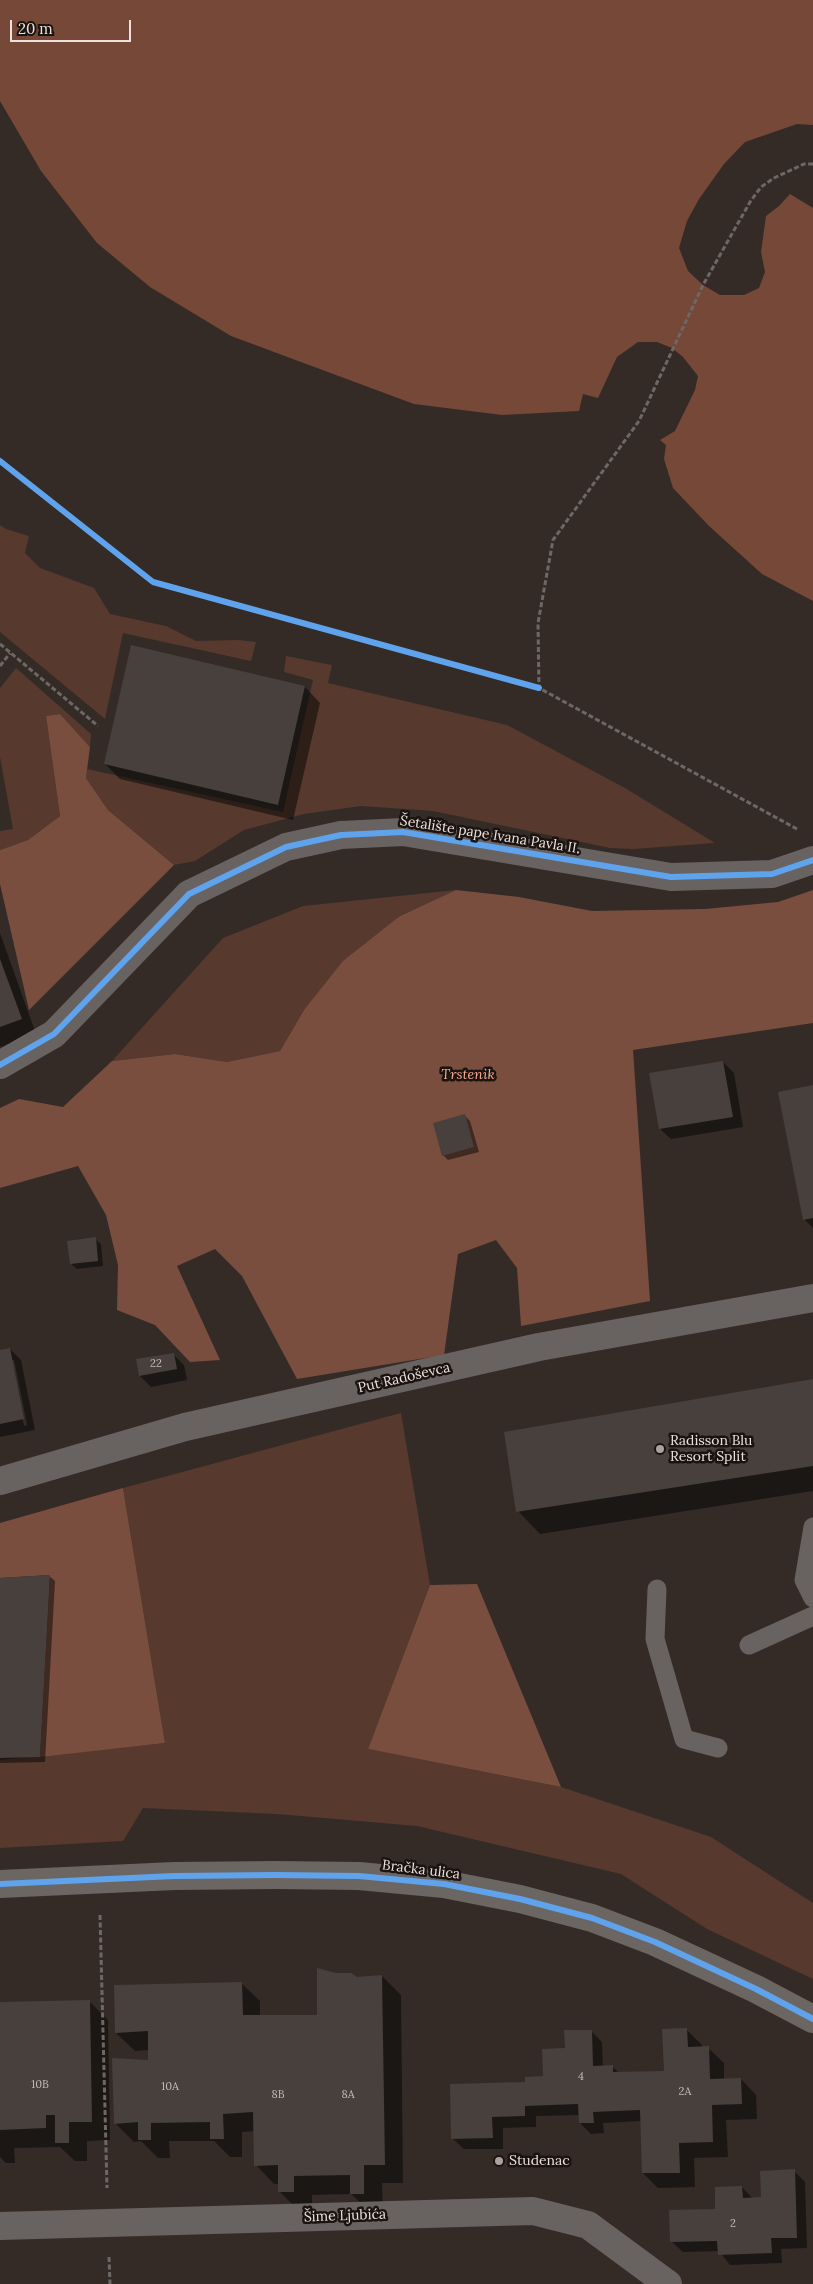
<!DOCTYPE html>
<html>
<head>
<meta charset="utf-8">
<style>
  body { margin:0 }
  #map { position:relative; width:813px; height:2284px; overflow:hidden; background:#342b27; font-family:Lora,serif }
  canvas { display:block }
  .scale { position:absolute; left:10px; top:20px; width:121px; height:22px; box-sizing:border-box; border:2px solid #ede1dd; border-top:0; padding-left:6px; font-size:15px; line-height:18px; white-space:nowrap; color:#ede1dd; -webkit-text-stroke:4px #1a1310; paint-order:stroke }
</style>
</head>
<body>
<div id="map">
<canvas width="813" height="2284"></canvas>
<div class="scale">20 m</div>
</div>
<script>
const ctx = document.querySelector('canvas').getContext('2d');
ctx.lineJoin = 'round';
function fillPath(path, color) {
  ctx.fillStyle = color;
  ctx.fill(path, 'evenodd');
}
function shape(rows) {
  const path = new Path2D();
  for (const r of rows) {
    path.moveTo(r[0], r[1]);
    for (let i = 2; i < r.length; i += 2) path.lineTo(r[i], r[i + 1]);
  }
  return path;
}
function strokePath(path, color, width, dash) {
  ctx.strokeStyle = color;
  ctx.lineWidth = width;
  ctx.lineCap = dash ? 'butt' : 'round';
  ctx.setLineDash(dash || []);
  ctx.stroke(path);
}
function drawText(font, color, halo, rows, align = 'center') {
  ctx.font = font + ' Lora,serif';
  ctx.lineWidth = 5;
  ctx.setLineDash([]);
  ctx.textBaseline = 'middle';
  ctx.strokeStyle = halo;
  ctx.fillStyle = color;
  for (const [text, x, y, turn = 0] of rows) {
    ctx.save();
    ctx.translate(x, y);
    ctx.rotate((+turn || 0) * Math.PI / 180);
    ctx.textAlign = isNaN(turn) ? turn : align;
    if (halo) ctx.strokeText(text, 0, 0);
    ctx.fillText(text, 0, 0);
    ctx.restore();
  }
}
fillPath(shape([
  [0,525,6,529,29,536,25,553,40,568,94,588,110,614,166,626,196,641,239,640,256,642,251,661,123,633,105,719,0,632],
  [286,656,332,665,328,683,507,725,625,788,715,843,633,849,610,848,433,811,361,806,304,814,244,830,195,861,174,865,108,810,86,778,87,769,283,812,313,680,284,672],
  [16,668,91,734,90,747,60,714,46,716,60,816,28,840,0,850,0,831,13,829,0,757,0,688],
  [456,890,400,916,304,1010,280,1051,227,1062,175,1054,112,1061,223,938,303,906],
  [401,1413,430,1585,368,1749,561,1787,711,1837,813,1903,813,1979,707,1929,621,1874,417,1826,277,1814,143,1808,123,1841,0,1848,0,1760,165,1743,123,1488]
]), '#57392e');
fillPath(shape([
  [60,714,90,747,86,778,108,810,174,865,29,1010,0,884,0,850,28,840,60,816,46,716],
  [456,890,519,897,592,911,705,909,778,902,813,890,813,1023,633,1050,650,1301,521,1326,517,1268,496,1240,458,1254,444,1355,297,1379,242,1276,215,1249,177,1266,220,1360,190,1362,155,1325,117,1310,118,1265,106,1215,78,1166,0,1188,0,1108,19,1099,63,1107,112,1061,175,1054,227,1062,280,1051,304,1010,343,961,400,916],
  [123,1488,165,1743,40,1757,50,1575,0,1578,0,1523],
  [477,1584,561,1787,368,1749,430,1585]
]), '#794e3e');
fillPath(shape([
  [0,0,813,0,813,125,797,124,745,142,724,164,699,199,687,221,679,248,688,271,703,285,720,295,744,295,759,288,765,272,761,252,766,216,779,206,790,194,813,208,813,601,762,574,709,526,673,488,664,459,666,445,660,440,675,431,695,390,698,376,683,357,672,348,657,342,638,342,617,357,598,398,583,394,579,411,502,415,414,404,231,336,150,287,97,243,41,171,0,101]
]), '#754838');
fillPath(shape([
  [132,647,305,687,320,703,293,820,120,779,105,764],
  [0,933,36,1034,0,1047],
  [723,1062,734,1073,743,1127,671,1139,660,1129],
  [813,1086,813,1228,804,1219],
  [465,1116,470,1121,479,1152,448,1160,443,1155],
  [95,1239,101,1244,103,1266,77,1269,71,1264],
  [10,1349,21,1360,35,1430,0,1437,0,1351],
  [11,1360,14,1360,27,1425,24,1426],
  [173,1354,184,1365,187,1380,151,1387,140,1376],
  [813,1380,813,1491,540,1534,518,1511],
  [49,1576,55,1581,45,1762,0,1763,0,1579],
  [382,1976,401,1995,403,2183,382,2183,383,2212,370,2212,351,2194,312,2195,312,2210,298,2210,279,2191,279,2184,274,2184,256,2165,255,2131,242,2132,242,2157,230,2157,214,2141,169,2141,170,2158,158,2158,141,2141,134,2142,115,2123,150,2061,150,2050,135,2051,116,2033,241,1983,260,2001,260,2016,318,2016,357,1979],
  [89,2001,108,2020,110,2140,87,2141,87,2161,75,2161,60,2147,14,2148,15,2163,6,2163,0,2157,0,2003],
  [687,2030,702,2045,702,2048,708,2048,724,2063,724,2080,741,2079,756,2095,757,2119,726,2120,728,2157,694,2158,695,2187,658,2188,643,2173,642,2121,603,2123,604,2133,591,2134,580,2123,579,2115,536,2116,536,2127,503,2128,503,2149,464,2149,453,2139,526,2083,544,2078,566,2049,591,2031,602,2042,603,2067,613,2067,620,2074,665,2072],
  [794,2171,805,2182,807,2248,781,2249,782,2263,730,2265,719,2251,683,2252,672,2242,716,2210,742,2187,753,2199,762,2198]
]), '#0007');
fillPath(shape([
  [131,645,305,686,278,805,104,764],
  [0,959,22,1019,0,1027],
  [723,1061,733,1117,659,1129,649,1073],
  [813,1085,813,1218,803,1220,778,1092],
  [465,1114,474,1147,442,1156,433,1123],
  [96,1237,98,1261,70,1264,67,1241],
  [10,1348,24,1419,0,1424,0,1350],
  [174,1353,177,1369,139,1376,136,1359],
  [813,1379,813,1466,516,1512,504,1432],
  [50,1575,40,1757,0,1758,0,1578],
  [317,1968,336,1973,351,1973,357,1977,382,1975,385,2165,364,2165,364,2194,350,2194,350,2175,294,2176,294,2192,278,2192,278,2165,254,2166,253,2112,223,2114,224,2139,210,2139,210,2122,151,2123,151,2140,138,2140,138,2122,114,2124,112,2058,148,2060,148,2031,115,2033,114,1985,242,1982,243,2015,317,2015],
  [90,2000,92,2122,69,2122,69,2143,55,2143,55,2115,46,2115,46,2128,0,2130,0,2002],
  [687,2028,688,2047,709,2046,710,2079,741,2078,742,2104,712,2105,713,2142,679,2143,680,2173,642,2173,640,2110,593,2112,594,2123,579,2123,578,2104,525,2106,525,2116,492,2117,493,2138,451,2139,450,2084,525,2082,525,2077,543,2076,542,2049,565,2048,564,2030,592,2030,593,2066,613,2065,613,2072,664,2071,662,2029],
  [795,2169,797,2238,771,2238,772,2253,718,2255,717,2241,670,2242,669,2210,715,2209,715,2187,742,2186,743,2198,761,2197,760,2171]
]), '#47403c');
strokePath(shape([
  [0,644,98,726],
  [0,666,10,653],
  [797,829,539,688,538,623,553,540,639,421,703,285,750,202,761,187,774,178,804,164,813,164],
  [100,1915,107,2188],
  [109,2257,110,2284]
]), '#6d6866', 3, [5, 2.5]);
strokePath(shape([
  [813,1527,804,1580,813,1598],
  [657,1589,655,1639,684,1739,718,1748],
  [749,1645,813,1616]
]), '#686261', 19);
strokePath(shape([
  [0,1065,54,1034,189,894,286,847,341,835,403,832,671,877,772,874,813,860],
  [0,1481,185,1427,539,1347,813,1298],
  [0,2226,533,2211,588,2225,668,2284]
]), '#686261', 28);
strokePath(shape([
  [0,1884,174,1876,276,1875,359,1876,444,1884,520,1899,592,1918,655,1942,756,1989,813,2019]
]), '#6b6662', 28);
strokePath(shape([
  [0,461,153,582,539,688],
  [0,1065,54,1034,189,894,286,847,341,835,403,832,671,877,772,874,813,860],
  [0,1884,174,1876,276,1875,359,1876,444,1884,520,1899,592,1918,655,1942,756,1989,813,2019]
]), '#60a3ed', 6);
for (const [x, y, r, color] of [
  [660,1449,5,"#aca19d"],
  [499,2161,5,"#aca19d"]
]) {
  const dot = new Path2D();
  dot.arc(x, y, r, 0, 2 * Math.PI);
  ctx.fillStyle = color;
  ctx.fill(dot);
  strokePath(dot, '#1a1310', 2);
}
drawText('11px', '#c4b9b5', null, [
  ["22",156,1364],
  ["4",581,2077],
  ["10B",40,2085],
  ["10A",170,2087],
  ["2A",685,2092],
  ["8B",278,2095],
  ["8A",348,2095],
  ["2",733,2224]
]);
drawText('14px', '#ede1dd', '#1a1310', [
  ["Šetalište pape Ivana Pavla II.",490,835,9],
  ["Put Radoševca",404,1378,-13],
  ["Bračka ulica",421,1870,7],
  ["Šime Ljubića",345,2216,-2]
]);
drawText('italic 14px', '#faab90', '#1a1310', [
  ["Trstenik",468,1075]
]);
drawText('14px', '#ede1dd', '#1a1310', [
  ["Radisson Blu",670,1441],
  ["Resort Split",670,1457],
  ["Studenac",509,2161]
], 'left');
</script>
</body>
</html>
